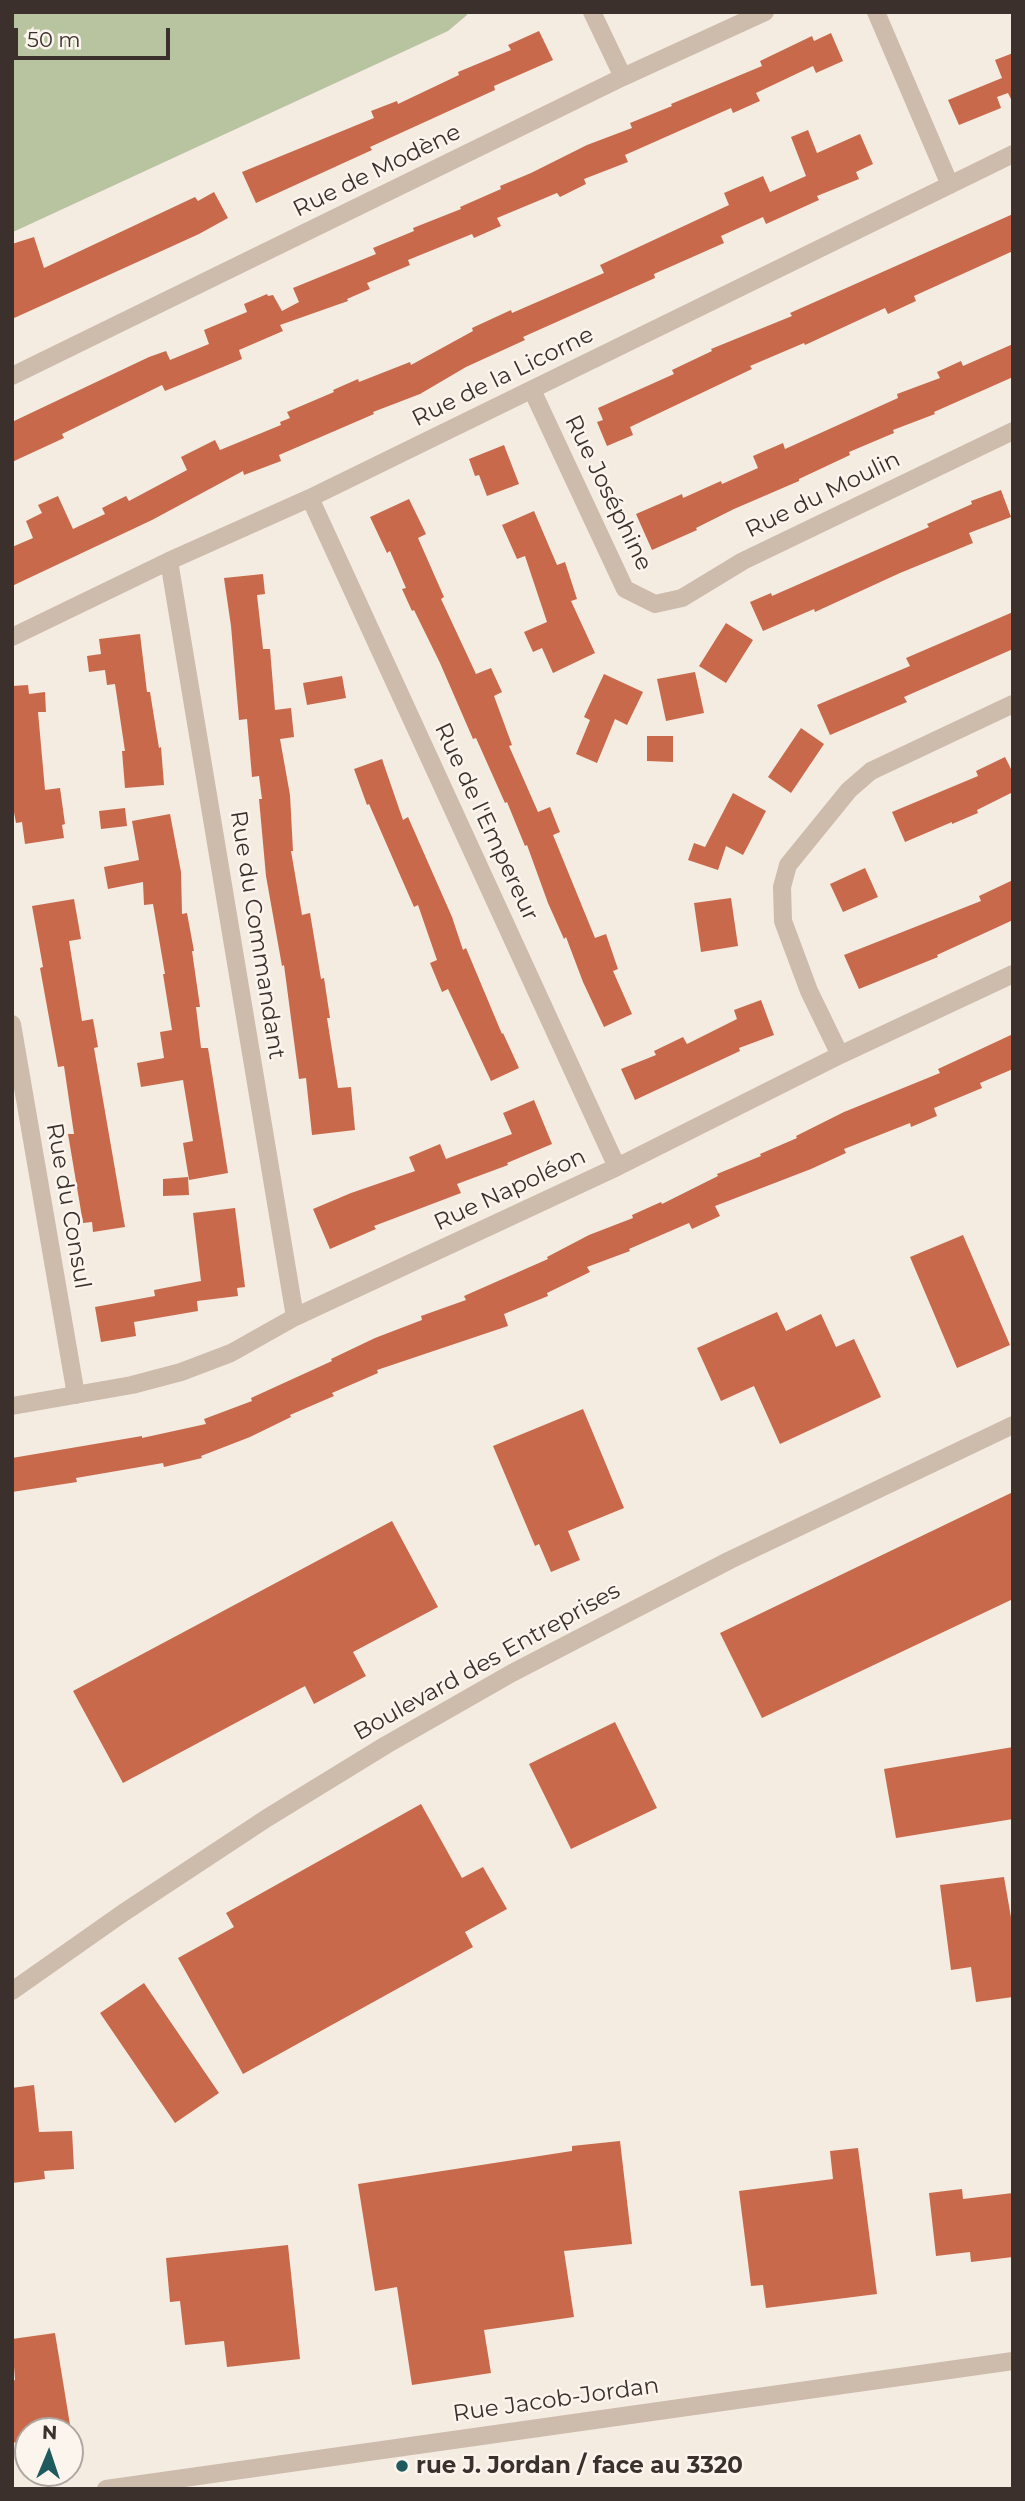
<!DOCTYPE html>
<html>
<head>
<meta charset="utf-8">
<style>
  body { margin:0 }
  #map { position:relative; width:1025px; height:2501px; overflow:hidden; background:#f4ebe1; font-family:Montserrat,sans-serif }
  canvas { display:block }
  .frame { position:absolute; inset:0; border:14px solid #3b302b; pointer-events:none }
  .north { position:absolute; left:14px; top:2417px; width:70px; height:70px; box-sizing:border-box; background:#fbf5ee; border:2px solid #aea6a0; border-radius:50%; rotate:2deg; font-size:19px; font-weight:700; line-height:28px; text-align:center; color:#3b302b }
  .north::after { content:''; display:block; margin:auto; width:24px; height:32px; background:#1f5a5e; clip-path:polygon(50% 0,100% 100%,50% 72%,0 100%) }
  .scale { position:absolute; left:14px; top:28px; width:156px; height:32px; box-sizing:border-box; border:4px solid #3b302b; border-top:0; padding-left:9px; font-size:21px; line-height:24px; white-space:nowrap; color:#3b302b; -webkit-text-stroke:5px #fbf5ee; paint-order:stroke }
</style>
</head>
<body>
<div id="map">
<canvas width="1025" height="2501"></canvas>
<div class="frame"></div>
<div class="north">N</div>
<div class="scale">50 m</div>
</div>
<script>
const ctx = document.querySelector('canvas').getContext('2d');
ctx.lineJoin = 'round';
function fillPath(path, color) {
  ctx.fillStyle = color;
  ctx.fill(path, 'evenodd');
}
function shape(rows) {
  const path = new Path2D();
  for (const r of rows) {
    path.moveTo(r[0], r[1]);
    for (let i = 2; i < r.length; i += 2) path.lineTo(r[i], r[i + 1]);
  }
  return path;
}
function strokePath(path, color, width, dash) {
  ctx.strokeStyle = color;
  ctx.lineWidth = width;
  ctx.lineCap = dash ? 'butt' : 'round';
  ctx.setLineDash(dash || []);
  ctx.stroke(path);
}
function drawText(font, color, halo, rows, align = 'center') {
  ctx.font = font + ' Montserrat,sans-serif';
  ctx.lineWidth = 5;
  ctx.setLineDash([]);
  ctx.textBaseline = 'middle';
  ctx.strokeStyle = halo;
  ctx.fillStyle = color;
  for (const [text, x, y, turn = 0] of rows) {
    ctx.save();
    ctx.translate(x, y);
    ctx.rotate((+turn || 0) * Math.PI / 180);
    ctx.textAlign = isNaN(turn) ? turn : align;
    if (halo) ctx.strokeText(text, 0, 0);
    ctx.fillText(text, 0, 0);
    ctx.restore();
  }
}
fillPath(shape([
  [12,12,467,12,467,15,448,31,13,232]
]), '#b8c4a0');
fillPath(shape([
  [539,31,553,60,494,86,495,90,370,147,372,150,256,203,242,172,374,118,371,111,397,101,398,104,459,75,458,72,511,50,508,45],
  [831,33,843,61,816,73,813,66,756,93,760,101,733,113,731,108,625,155,628,162,584,179,586,184,560,197,557,193,497,218,501,226,474,238,472,234,408,260,410,265,367,283,370,289,347,299,348,301,280,325,283,331,239,350,242,359,165,391,162,385,62,434,64,438,12,462,12,422,149,357,166,351,170,360,209,344,204,330,247,312,244,304,267,294,268,296,273,295,282,311,299,302,293,288,376,254,373,248,414,231,413,228,461,209,460,207,501,189,500,186,531,173,587,145,632,128,630,123,672,106,671,104,762,66,760,61,812,36,814,41],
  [1013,53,1013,103,1008,93,997,97,1001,108,959,125,948,100,1002,78,995,60],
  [808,130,817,153,860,134,873,164,856,172,859,179,817,196,819,200,766,224,763,217,721,236,724,243,654,274,655,278,523,337,525,340,466,367,420,394,373,412,374,414,279,455,281,461,244,475,243,471,152,520,12,586,12,547,33,538,26,521,42,513,38,505,58,496,73,529,105,514,102,508,126,496,129,501,187,470,181,457,215,440,220,450,281,425,280,422,290,418,287,412,334,392,333,390,358,379,359,382,410,362,411,365,473,331,472,328,511,310,512,313,604,273,600,265,729,205,724,193,763,176,770,192,806,176,791,137],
  [214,192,228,218,199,234,12,319,12,244,34,237,44,268,195,197,198,201],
  [1013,214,1013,251,914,296,916,301,888,314,885,308,805,345,804,343,750,366,752,369,630,427,633,435,607,446,597,422,603,420,598,408,674,374,672,370,712,351,711,349,792,316,790,313],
  [1013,344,1013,377,934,412,935,414,893,430,894,433,849,452,850,455,799,479,799,481,734,509,696,528,697,530,652,550,636,514,682,494,683,498,721,481,722,484,758,468,753,456,783,443,785,449,898,398,897,394,940,378,937,372,961,361,963,366],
  [504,445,519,484,487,496,479,475,475,476,469,459],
  [1001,490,1011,517,969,533,973,543,900,573,815,612,814,609,763,631,750,602,771,593,772,596,929,527,927,524,972,504,971,501],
  [409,499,426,534,418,538,444,597,441,599,476,674,491,668,502,692,494,696,512,745,509,746,538,812,550,807,560,832,553,835,595,938,606,934,618,969,613,971,632,1014,604,1027,583,982,566,937,564,939,548,903,527,845,525,846,507,802,505,803,476,738,473,739,440,663,414,610,412,611,402,589,406,588,390,551,387,553,370,517],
  [534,511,557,565,565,562,577,599,571,601,595,653,553,673,542,648,533,652,524,632,547,622,525,556,517,559,502,525],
  [263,574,265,594,257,595,263,649,270,649,275,710,291,708,294,737,280,739,290,795,293,851,291,851,302,915,310,913,321,979,324,978,330,1018,327,1018,338,1088,351,1087,355,1130,312,1135,306,1078,299,1079,284,965,282,966,266,876,259,799,262,799,259,776,252,777,247,719,239,720,231,626,224,578],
  [1013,612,1013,649,904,697,907,702,830,735,817,705,910,666,906,658],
  [726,623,753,640,726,683,699,666],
  [140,634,147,692,150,692,159,748,161,747,164,785,125,788,122,751,125,751,115,684,107,685,105,670,89,672,87,656,101,654,99,639],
  [695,672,704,713,666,721,657,679],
  [604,674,643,692,627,725,615,719,597,763,576,754,590,720,584,717],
  [342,676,346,698,307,705,303,683],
  [28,685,29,694,45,692,46,712,38,712,45,790,60,788,65,824,62,825,64,838,25,844,22,822,16,823,12,801,12,686],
  [801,728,824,744,791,793,768,777],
  [647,736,673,736,673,762,647,761],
  [1005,757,1013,773,1013,792,977,810,978,813,952,824,952,822,905,842,892,812,978,776,976,771],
  [382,759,403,820,408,817,452,917,463,950,466,948,502,1034,503,1033,519,1068,491,1081,448,989,442,992,430,963,437,960,418,905,414,907,369,804,367,805,354,769],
  [733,793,766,811,743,855,726,846,718,870,688,860,694,843,705,847],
  [125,808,127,826,101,829,99,811],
  [170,814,181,872,182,914,187,913,194,951,192,951,200,1007,196,1007,201,1048,208,1048,228,1173,189,1180,183,1143,193,1141,183,1080,141,1087,137,1063,164,1058,160,1032,172,1030,163,974,165,974,153,904,144,905,143,882,108,889,104,867,139,860,132,821],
  [865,868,878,897,843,912,830,884],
  [1013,880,1013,920,937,955,938,957,859,989,844,955,981,901,979,896],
  [731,898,738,946,701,952,694,903],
  [74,899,81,939,69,941,82,1021,93,1019,98,1047,94,1048,125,1227,93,1232,92,1222,83,1223,68,1134,74,1134,64,1066,58,1067,40,968,43,967,32,906],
  [761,1000,774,1035,739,1048,740,1051,635,1100,621,1069,656,1055,654,1051,683,1037,687,1044,737,1019,734,1010],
  [1013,1034,1013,1069,980,1083,982,1088,934,1108,937,1116,911,1127,910,1123,844,1149,846,1153,811,1169,715,1206,720,1216,692,1229,689,1223,629,1249,630,1251,587,1267,590,1272,547,1293,548,1296,504,1314,508,1326,377,1370,378,1373,332,1393,334,1396,290,1415,291,1417,250,1437,201,1456,202,1458,164,1467,163,1463,76,1478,77,1482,12,1492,12,1458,142,1436,142,1438,206,1424,204,1419,252,1401,251,1398,332,1361,331,1359,375,1338,422,1320,421,1316,466,1300,464,1296,548,1259,547,1257,589,1235,633,1218,632,1215,661,1202,662,1204,718,1176,717,1174,761,1156,760,1154,797,1138,796,1136,844,1112,940,1073,938,1069],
  [534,1100,552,1144,507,1163,508,1165,457,1184,461,1193,374,1226,376,1229,330,1249,313,1209,351,1193,415,1171,409,1157,440,1144,446,1159,512,1134,503,1113],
  [188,1177,189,1195,163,1196,163,1179],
  [235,1208,245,1287,237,1288,238,1296,197,1301,198,1311,134,1322,136,1336,101,1342,95,1307,155,1296,154,1290,201,1281,193,1213],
  [963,1235,1010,1345,957,1368,910,1257],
  [777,1312,786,1331,821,1314,836,1347,854,1339,881,1397,780,1444,754,1386,721,1401,697,1348],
  [583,1409,624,1508,568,1531,580,1560,551,1572,539,1544,535,1546,493,1446],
  [1013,1492,1013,1599,762,1718,720,1633],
  [392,1521,438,1607,353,1652,366,1676,314,1704,305,1686,123,1783,73,1691],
  [615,1722,657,1808,571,1849,529,1764],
  [1013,1747,1013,1819,896,1838,884,1769],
  [421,1804,462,1878,483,1867,507,1909,465,1932,473,1947,243,2074,178,1958,234,1927,226,1913],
  [1004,1877,1013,1929,1013,1997,976,2002,971,1967,951,1970,940,1885],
  [144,1983,219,2093,175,2123,100,2013],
  [34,2085,39,2132,72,2131,74,2169,44,2171,45,2179,12,2183,12,2088],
  [620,2141,632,2244,564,2251,574,2317,484,2330,491,2373,412,2385,397,2287,375,2291,358,2184,572,2151,572,2146],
  [858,2148,877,2294,766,2308,763,2285,751,2286,739,2191,833,2179,830,2151],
  [962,2189,963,2199,1013,2193,1013,2257,971,2262,970,2252,936,2256,929,2193],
  [288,2245,300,2359,227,2367,224,2341,185,2345,180,2301,170,2302,166,2258],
  [55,2333,71,2431,28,2431,28,2440,12,2443,12,2381,15,2380,12,2339]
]), '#c8694b');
strokePath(shape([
  [592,12,623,77],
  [876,12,950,185],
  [12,376,623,77,765,12],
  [532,390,625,589,655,604,682,598,743,561,1013,431],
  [310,498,617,1167],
  [169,561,295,1317],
  [12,637,169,561,310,498,1013,154],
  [12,1024,76,1395],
  [840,1055,809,991,783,921,782,887,788,865,849,790,871,771,1013,704],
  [12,1406,132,1385,181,1372,231,1353,295,1317,617,1167,840,1055,1013,974],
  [12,1991,123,1913,267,1818,386,1745,512,1673,730,1560,1013,1425],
  [106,2489,1013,2361]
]), '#cdbbac', 18);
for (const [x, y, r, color] of [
  [402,2466,7,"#1f5a5e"]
]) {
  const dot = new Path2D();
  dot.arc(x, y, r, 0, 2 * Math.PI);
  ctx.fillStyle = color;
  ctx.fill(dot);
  strokePath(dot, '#fbf5ee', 2.5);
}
drawText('23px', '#3b302b', '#fbf5ee', [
  ["Rue de Modène",377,171,-26],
  ["Rue de la Licorne",503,377,-26],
  ["Rue Joséphine",608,493,64],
  ["Rue du Moulin",823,495,-26],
  ["Rue de l'Empereur",486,822,65],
  ["Rue du Commandant",257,935,81],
  ["Rue Napoléon",510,1190,-25],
  ["Rue du Consul",68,1206,80],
  ["Boulevard des Entreprises",487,1662,-29],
  ["Rue Jacob-Jordan",556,2400,-8]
]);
drawText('bold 23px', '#3b302b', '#fbf5ee', [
  ["rue J. Jordan / face au 3320",416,2466]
], 'left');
</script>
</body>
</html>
